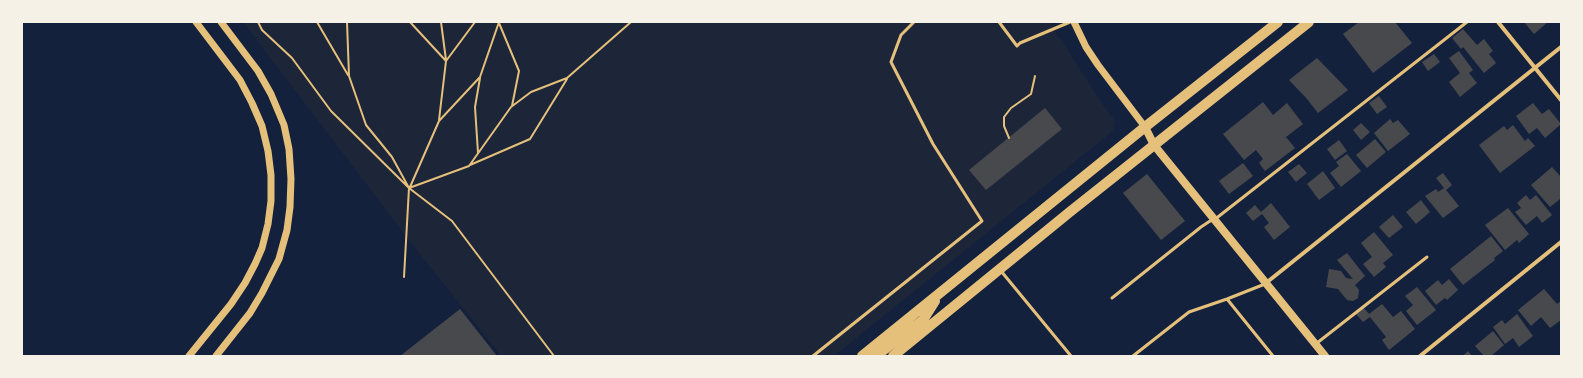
<!DOCTYPE html>
<html>
<head>
<meta charset="utf-8">
<style>
  body { margin:0 }
  #map { position:relative; width:1583px; height:378px; overflow:hidden; background:#14213d; font-family:"PT Sans",sans-serif }
  canvas { display:block }
  .frame { position:absolute; inset:0; border:23px solid #f6f1e7; pointer-events:none }
</style>
</head>
<body>
<div id="map">
<canvas width="1583" height="378"></canvas>
<div class="frame"></div>
</div>
<script>
const ctx = document.querySelector('canvas').getContext('2d');
ctx.lineJoin = 'round';
function fillPath(path, color) {
  ctx.fillStyle = color;
  ctx.fill(path, 'evenodd');
}
function shape(rows) {
  const path = new Path2D();
  for (const r of rows) {
    path.moveTo(r[0], r[1]);
    for (let i = 2; i < r.length; i += 2) path.lineTo(r[i], r[i + 1]);
  }
  return path;
}
function strokePath(path, color, width, dash) {
  ctx.strokeStyle = color;
  ctx.lineWidth = width;
  ctx.lineCap = dash ? 'butt' : 'round';
  ctx.setLineDash(dash || []);
  ctx.stroke(path);
}
fillPath(shape([
  [243,22,1051,22,1058,38,1060,38,1101,102,1115,121,1113,131,834,356,501,356,412,244]
]), '#1d2539');
fillPath(shape([
  [1359,22,1395,22,1412,43,1373,73,1343,34],
  [1524,22,1548,22,1534,34],
  [1463,29,1477,45,1484,39,1493,51,1489,54,1496,63,1484,73,1463,47,1461,49,1452,38],
  [1459,51,1473,70,1469,73,1477,83,1460,97,1449,82,1460,73,1449,58],
  [1434,54,1440,62,1428,71,1422,62],
  [1317,58,1348,90,1318,113,1307,99,1289,80],
  [1379,96,1387,107,1377,114,1369,103],
  [1263,102,1273,115,1287,103,1303,124,1286,137,1295,148,1265,171,1259,163,1263,159,1256,150,1244,160,1223,134],
  [1533,103,1542,114,1549,109,1561,124,1545,138,1537,128,1529,134,1516,116],
  [1045,108,1062,129,986,190,969,170],
  [1390,119,1393,123,1398,120,1410,134,1388,151,1374,133],
  [1361,123,1370,132,1361,140,1353,130],
  [1513,125,1525,141,1528,138,1535,146,1500,173,1479,145,1504,126,1507,130],
  [1375,139,1386,152,1367,168,1356,155],
  [1339,140,1347,151,1335,160,1327,149],
  [1347,154,1361,171,1341,187,1330,173,1339,166,1336,162],
  [1243,163,1253,176,1229,194,1219,181],
  [1299,164,1307,173,1296,182,1288,172],
  [1552,167,1561,177,1561,200,1560,199,1550,207,1531,185],
  [1323,171,1335,188,1319,200,1307,184],
  [1443,173,1452,185,1446,190,1459,206,1443,218,1425,196,1436,189,1438,192,1444,188,1436,178],
  [1147,174,1185,221,1161,240,1123,193],
  [1526,195,1530,200,1536,195,1552,215,1542,223,1537,216,1526,225,1515,212,1521,208,1517,203],
  [1421,200,1430,212,1416,224,1406,212],
  [1271,203,1290,227,1274,240,1264,227,1269,223,1262,214,1253,221,1246,213,1255,205,1261,212],
  [1508,208,1529,234,1519,243,1517,240,1505,250,1485,225],
  [1393,215,1403,227,1389,238,1379,227],
  [1374,232,1393,255,1383,263,1386,267,1374,277,1363,264,1372,257,1361,243],
  [1491,236,1503,251,1494,258,1495,260,1463,285,1450,269],
  [1347,253,1365,276,1355,285,1359,290,1358,298,1353,301,1347,300,1338,289,1326,287,1329,269,1341,271,1346,278,1353,279,1337,260],
  [1449,279,1458,290,1447,300,1445,298,1436,305,1425,291,1438,280,1442,285],
  [1417,287,1436,310,1417,325,1406,311,1413,305,1405,296],
  [1544,289,1557,304,1561,301,1561,320,1550,328,1541,317,1531,326,1518,310],
  [1382,304,1393,317,1401,311,1415,329,1389,350,1382,340,1386,337,1370,317,1363,322,1355,313,1363,307,1369,314],
  [460,309,497,356,400,356],
  [1517,314,1533,336,1519,347,1513,338,1505,344,1493,327,1502,320,1505,324],
  [1493,331,1504,345,1491,356,1484,356,1475,346],
  [1468,351,1472,356,1463,356]
]), '#48494c');
strokePath(shape([
  [258,22,262,30,292,58,331,111,409,188,404,277],
  [317,22,348,75],
  [347,22,349,76,366,125,392,157,409,188,452,221,554,356],
  [410,22,446,61],
  [441,22,446,60],
  [499,23,519,71,512,106],
  [439,120,446,61,475,22],
  [1009,138,1004,126,1004,117,1011,108,1031,94,1035,76],
  [478,153,475,107,480,78],
  [470,165,530,139,567,79],
  [410,187,439,121,480,77,499,22],
  [409,188,469,166,511,107,531,92,567,78,631,22]
]), '#e5c07b', 2);
strokePath(shape([
  [999,22,1017,46,1020,43,1070,22],
  [1001,271,1071,356],
  [1112,298,1201,227,1210,221,1214,220,1467,22],
  [1227,299,1273,356],
  [1317,343,1427,257],
  [813,356,982,221,933,144,891,62,901,35,914,22],
  [1133,356,1189,312,1227,299,1265,284]
]), '#e5c07b', 3);
strokePath(shape([
  [1498,22,1561,100],
  [1266,283,1561,47],
  [1420,356,1561,242]
]), '#e5c07b', 4);
strokePath(shape([
  [1074,22,1086,47,1098,65,1145,127],
  [189,356,231,304,245,283,255,264,262,248,268,224,271,201,271,175,268,151,262,126,252,103,240,80,196,22],
  [216,356,250,313,262,293,279,259,287,230,290,207,291,179,289,149,284,125,271,94,258,71,221,22]
]), '#e5c07b', 7);
strokePath(shape([
  [1145,127,1154,145,1325,356]
]), '#e5c07b', 8);
strokePath(shape([
  [862,356,1145,127,1278,22],
  [876,356,923,320,935,301],
  [893,356,1071,211,1309,22]
]), '#e5c07b', 10);
</script>
</body>
</html>
